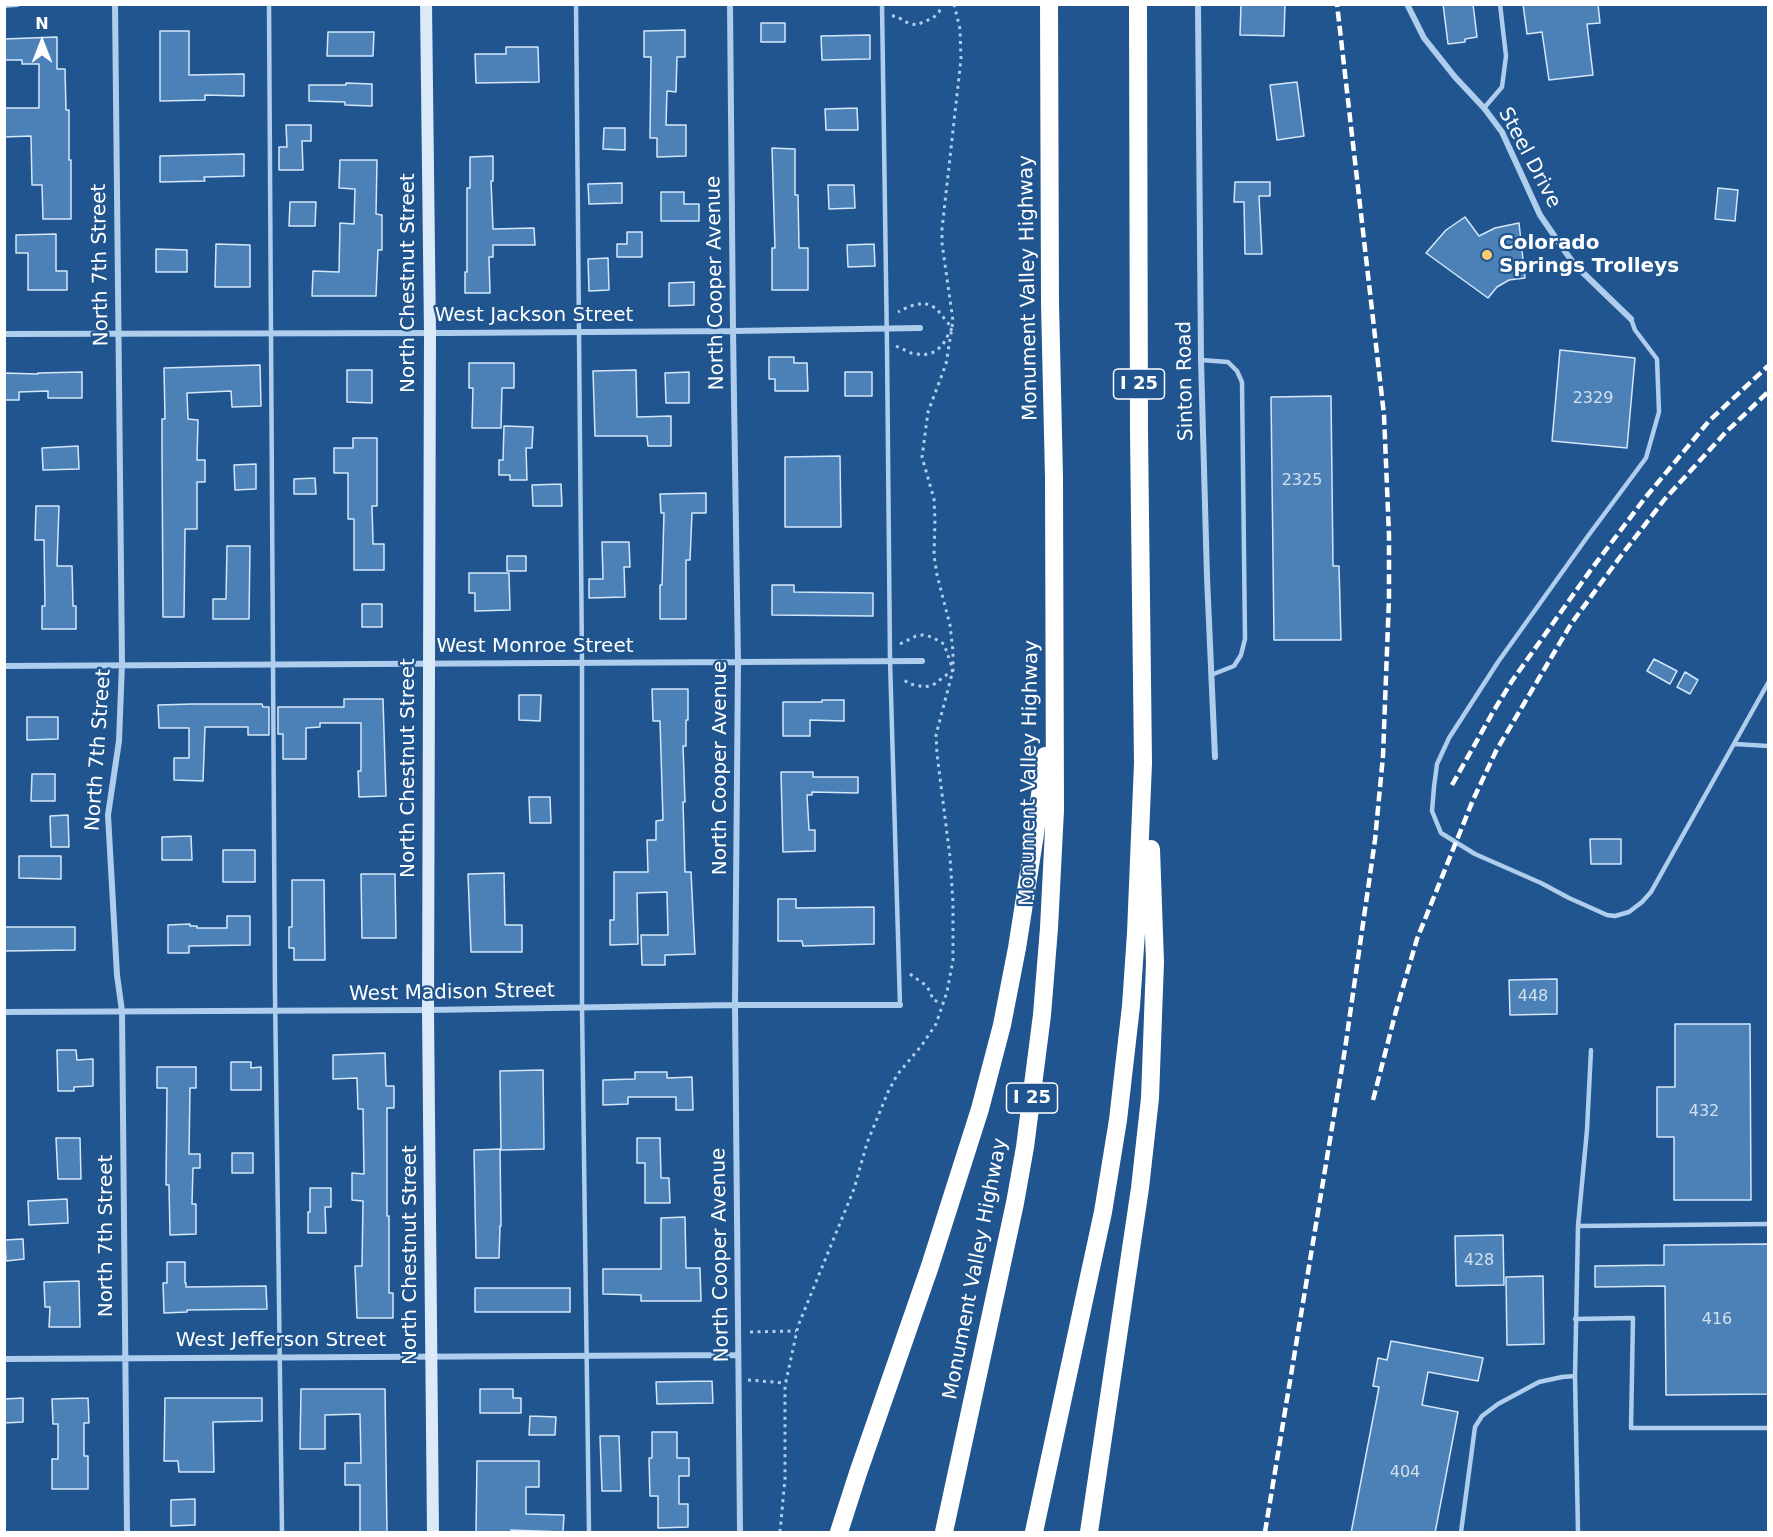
<!DOCTYPE html>
<html>
<head>
<meta charset="utf-8">
<style>
  body { margin:0 }
  #map { position:relative; width:1773px; height:1537px; overflow:hidden; background:#20558f; font-family:"DejaVu Sans",sans-serif }
  canvas { display:block }
  .frame { position:absolute; inset:0; border:6px solid #fff; pointer-events:none }
  .north { position:absolute; left:12px; top:12px; width:60px; height:60px; -webkit-text-stroke:4px #20558f; paint-order:stroke; rotate:0deg; font-size:16px; font-weight:700; line-height:24px; text-align:center; color:#fff }
  .north::after { content:''; display:block; margin:auto; width:21px; height:27px; background:#fff; clip-path:polygon(50% 0,100% 100%,50% 72%,0 100%) }
</style>
</head>
<body>
<div id="map">
<canvas width="1773" height="1537"></canvas>
<div class="frame"></div>
<div class="north">N</div>
</div>
<script>
const ctx = document.querySelector('canvas').getContext('2d');
ctx.lineJoin = 'round';
function fillPath(path, color) {
  ctx.fillStyle = color;
  ctx.fill(path, 'evenodd');
}
function shape(rows) {
  const path = new Path2D();
  for (const r of rows) {
    path.moveTo(r[0], r[1]);
    for (let i = 2; i < r.length; i += 2) path.lineTo(r[i], r[i + 1]);
  }
  return path;
}
function strokePath(path, color, width, dash) {
  ctx.strokeStyle = color;
  ctx.lineWidth = width;
  ctx.lineCap = dash ? 'butt' : 'round';
  ctx.setLineDash(dash || []);
  ctx.stroke(path);
}
function drawText(font, color, halo, rows, align = 'center') {
  ctx.font = font + ' "DejaVu Sans",sans-serif';
  ctx.lineWidth = 4.5;
  ctx.setLineDash([]);
  ctx.textBaseline = 'middle';
  ctx.strokeStyle = halo;
  ctx.fillStyle = color;
  for (const [text, x, y, turn = 0] of rows) {
    ctx.save();
    ctx.translate(x, y);
    ctx.rotate((+turn || 0) * Math.PI / 180);
    ctx.textAlign = isNaN(turn) ? turn : align;
    if (halo) ctx.strokeText(text, 0, 0);
    ctx.fillText(text, 0, 0);
    ctx.restore();
  }
}
const building = shape([
  [1241,4,1285,4,1284,36,1240,35,1241,4],
  [1443,4,1473,4,1477,37,1465,39,1465,42,1448,44,1443,4],
  [1523,4,1598,4,1600,23,1587,24,1593,75,1549,80,1542,32,1527,34,1523,4],
  [761,23,785,23,785,42,761,42,761,23],
  [685,30,685,57,677,57,676,92,667,91,666,125,686,125,686,156,657,157,657,138,650,138,651,57,644,57,644,31,685,30],
  [160,31,189,31,189,75,244,74,244,96,205,95,205,100,160,101,160,31],
  [328,32,374,32,373,56,327,56,328,32],
  [870,35,870,59,822,60,821,36,870,35],
  [57,37,57,69,65,69,66,110,69,110,69,160,71,160,71,219,43,219,42,185,32,185,31,136,4,137,4,108,39,108,39,64,22,64,22,60,4,60,4,39,57,37],
  [506,47,538,47,539,82,476,83,475,54,506,54,506,47],
  [1297,82,1304,136,1277,140,1270,85,1297,82],
  [346,83,372,84,372,106,345,105,345,102,309,101,309,85,346,85,346,83],
  [857,108,858,130,826,130,825,109,857,108],
  [286,125,311,125,311,141,302,141,303,170,279,170,279,147,287,147,286,125],
  [604,128,625,128,625,150,603,149,604,128],
  [772,148,795,149,795,195,798,195,799,248,808,248,808,290,772,290,772,248,775,248,772,148],
  [244,154,244,176,204,177,205,181,160,182,160,156,244,154],
  [493,156,493,181,491,181,493,229,534,228,535,245,493,245,493,257,489,257,490,293,465,293,465,272,467,272,467,188,470,188,470,157,493,156],
  [340,160,377,160,376,214,382,215,382,250,378,250,376,296,312,296,313,271,339,272,340,223,354,224,355,189,339,188,340,160],
  [1235,182,1270,182,1270,196,1259,196,1262,254,1245,254,1244,202,1234,202,1235,182],
  [622,183,622,203,589,204,588,184,622,183],
  [828,185,854,185,855,208,829,209,828,185],
  [1718,188,1738,190,1735,221,1715,219,1718,188],
  [661,192,684,192,684,204,699,204,699,221,661,221,661,192],
  [290,202,316,202,315,226,289,226,290,202],
  [1465,217,1479,236,1495,228,1519,223,1525,278,1509,280,1497,287,1488,298,1426,253,1446,230,1465,217],
  [627,232,642,232,642,257,617,257,617,244,627,244,627,232],
  [56,234,56,271,67,271,67,290,28,290,28,253,16,253,16,235,56,234],
  [216,244,250,245,250,287,215,287,216,244],
  [874,244,875,266,848,267,847,245,874,244],
  [156,249,187,250,187,272,156,272,156,249],
  [608,258,609,290,589,291,588,259,608,258],
  [694,282,694,305,669,306,669,283,694,282],
  [1560,350,1635,358,1627,448,1552,441,1560,350],
  [769,357,794,357,794,363,807,363,808,391,775,391,775,379,769,379,769,357],
  [469,363,514,363,514,388,502,388,501,428,472,428,473,388,469,388,469,363],
  [260,365,261,406,232,407,231,391,187,393,188,419,198,420,197,460,205,460,205,482,197,482,197,529,185,529,184,617,163,617,162,448,162,419,165,419,164,368,260,365],
  [347,370,372,370,372,403,347,402,347,370],
  [636,370,637,417,671,416,671,446,648,446,647,436,595,436,593,371,636,370],
  [82,372,82,398,48,398,48,391,19,392,19,400,4,400,4,373,38,374,38,373,82,372],
  [689,372,689,403,666,403,665,373,689,372],
  [845,372,872,372,872,396,845,396,845,372],
  [1331,396,1333,566,1339,566,1341,640,1274,640,1271,397,1331,396],
  [504,426,533,427,532,448,526,448,527,480,510,480,510,475,499,475,499,460,503,460,504,426],
  [353,438,377,438,377,506,372,506,373,544,384,544,384,570,354,570,354,519,348,519,348,473,334,473,334,448,353,448,353,438],
  [78,446,79,469,43,470,42,448,78,446],
  [840,456,841,527,785,527,785,457,840,456],
  [256,464,256,489,235,490,234,465,256,464],
  [315,478,316,494,294,494,294,479,315,478],
  [561,484,562,506,533,506,532,485,561,484],
  [706,493,706,513,692,513,690,560,686,560,686,619,660,619,660,585,662,585,664,513,661,513,660,494,706,493],
  [36,506,59,506,57,566,72,566,73,606,76,606,76,629,42,629,42,606,45,606,44,540,35,540,36,506],
  [602,542,629,542,630,567,624,567,625,597,589,598,589,579,603,579,602,542],
  [227,546,250,546,249,619,213,619,213,599,226,599,227,546],
  [507,556,526,556,526,571,507,571,507,556],
  [469,573,509,573,510,610,475,611,475,593,469,593,469,573],
  [772,585,794,585,794,592,873,593,873,616,772,615,772,585],
  [362,604,382,604,382,627,362,627,362,604],
  [1654,659,1677,671,1670,684,1647,671,1654,659],
  [1685,672,1698,680,1690,694,1677,687,1685,672],
  [652,689,688,689,688,720,686,720,686,746,683,746,685,802,683,802,685,872,691,872,695,954,665,955,665,965,642,965,641,935,668,935,667,892,637,893,638,944,610,945,610,920,614,920,614,872,648,872,647,840,656,840,656,821,663,820,660,721,653,721,652,689],
  [519,695,541,695,540,721,519,720,519,695],
  [344,699,383,699,386,796,359,797,358,771,361,771,361,723,320,723,320,727,306,728,306,759,283,759,283,734,278,734,278,707,344,707,344,699],
  [822,700,844,700,844,721,810,720,810,736,783,736,783,702,822,702,822,700],
  [193,704,262,704,263,707,269,707,269,735,248,735,248,727,205,727,203,781,174,780,174,758,189,758,189,728,159,728,158,705,193,704],
  [27,717,58,717,58,739,27,740,27,717],
  [781,772,813,772,813,777,858,777,858,793,812,792,812,795,807,795,809,830,815,830,815,851,783,852,781,772],
  [32,774,55,774,55,801,31,801,32,774],
  [529,797,550,797,551,823,530,823,529,797],
  [68,815,69,847,51,847,50,816,68,815],
  [191,836,192,860,162,860,162,837,191,836],
  [1590,839,1621,839,1621,864,1591,864,1590,839],
  [223,850,255,850,255,882,223,882,223,850],
  [19,856,61,856,61,879,19,878,19,856],
  [504,873,505,925,522,925,522,952,471,952,468,874,504,873],
  [361,874,395,874,396,938,362,938,361,874],
  [292,880,324,880,325,960,294,960,294,948,289,948,289,927,292,927,292,880],
  [778,899,796,899,796,908,874,907,874,944,803,946,802,941,778,941,778,899],
  [227,916,250,916,250,945,189,946,189,953,168,953,168,925,190,924,190,926,197,926,197,928,227,928,227,916],
  [4,927,75,927,75,950,4,951,4,927],
  [1557,979,1557,1014,1510,1015,1509,980,1557,979],
  [1675,1024,1750,1024,1751,1200,1674,1200,1674,1137,1657,1137,1657,1087,1675,1087,1675,1024],
  [57,1050,76,1050,77,1060,93,1059,93,1086,74,1087,74,1091,58,1091,57,1050],
  [385,1053,386,1086,394,1086,394,1108,387,1108,387,1216,389,1216,389,1293,393,1293,393,1318,357,1318,355,1266,362,1266,363,1201,352,1200,352,1173,364,1174,363,1109,358,1109,357,1078,333,1079,333,1055,385,1053],
  [231,1062,251,1062,251,1068,261,1067,261,1090,231,1090,231,1062],
  [157,1067,196,1067,196,1088,190,1088,189,1154,200,1154,200,1168,193,1168,192,1204,196,1204,196,1234,170,1235,169,1185,166,1185,167,1088,157,1088,157,1067],
  [543,1070,544,1149,501,1150,500,1071,543,1070],
  [635,1072,667,1072,667,1078,692,1077,693,1110,676,1110,676,1097,628,1097,628,1104,603,1105,603,1080,635,1079,635,1072],
  [56,1138,80,1138,81,1179,58,1179,56,1138],
  [637,1138,660,1138,661,1178,669,1178,670,1203,645,1203,645,1163,637,1163,637,1138],
  [500,1149,501,1226,500,1226,499,1258,476,1258,474,1150,500,1149],
  [232,1153,253,1153,253,1173,232,1173,232,1153],
  [310,1188,331,1188,331,1207,325,1207,326,1233,308,1233,308,1212,310,1212,310,1188],
  [67,1199,68,1223,29,1225,28,1201,67,1199],
  [685,1217,686,1268,700,1268,701,1301,641,1301,641,1295,603,1294,603,1269,661,1269,661,1218,685,1217],
  [1503,1235,1504,1285,1456,1286,1455,1236,1503,1235],
  [23,1239,24,1259,6,1261,5,1240,23,1239],
  [1768,1244,1768,1394,1666,1395,1665,1286,1595,1287,1595,1266,1664,1265,1664,1245,1768,1244],
  [167,1262,185,1262,185,1283,186,1283,186,1287,266,1286,267,1309,187,1310,187,1312,164,1313,163,1283,167,1283,167,1262],
  [1543,1276,1544,1344,1507,1345,1506,1277,1543,1276],
  [79,1281,80,1327,49,1327,50,1307,45,1307,44,1282,79,1281],
  [475,1288,570,1288,570,1312,475,1312,475,1288],
  [1391,1341,1483,1358,1478,1381,1428,1372,1422,1405,1458,1412,1435,1533,1351,1533,1379,1387,1373,1386,1378,1358,1387,1360,1391,1341],
  [712,1381,713,1403,657,1404,656,1382,712,1381],
  [301,1389,385,1389,387,1532,360,1532,360,1485,345,1485,345,1463,361,1463,360,1414,325,1415,325,1449,300,1449,301,1389],
  [480,1389,513,1389,513,1398,521,1398,521,1413,480,1413,480,1389],
  [23,1398,23,1422,4,1423,4,1399,23,1398],
  [88,1398,89,1423,84,1423,84,1456,88,1456,88,1489,52,1489,52,1459,58,1459,58,1424,53,1424,52,1399,88,1398],
  [165,1398,262,1398,262,1421,213,1422,214,1472,179,1472,178,1461,164,1461,165,1398],
  [530,1416,556,1417,555,1435,529,1435,530,1416],
  [652,1432,677,1432,677,1458,689,1458,689,1476,679,1476,679,1504,688,1504,688,1527,658,1528,658,1496,650,1496,649,1458,652,1458,652,1432],
  [600,1436,619,1436,621,1491,602,1491,600,1436],
  [477,1461,539,1461,539,1487,526,1487,526,1514,564,1515,563,1532,511,1530,511,1533,476,1533,477,1461],
  [195,1499,195,1525,171,1526,171,1500,195,1499]
]);
fillPath(building, '#4c81b8');
strokePath(building, '#d4e7f9', 1.5);
strokePath(shape([
  [892,16,896,16,906,22,916,25,933,18,939,12,942,4],
  [896,346,911,353,923,355,932,353,942,346,952,328,936,308,924,303,910,306,898,312],
  [900,644,916,636,923,635,932,637,944,644,953,670,933,685,925,687,910,684,901,678],
  [910,974,924,984,930,991,933,1000,943,1003],
  [750,1332,796,1331],
  [748,1380,785,1383],
  [780,1532,785,1479,785,1386,798,1326,854,1189,867,1143,888,1092,897,1075,922,1045,936,1024,947,992,953,960,953,903,950,857,937,754,936,735,953,670,953,651,950,625,937,575,934,555,935,520,934,499,922,457,928,412,946,364,953,321,942,243,942,229,961,59,960,29,954,4]
]), '#afcded', 3, [3, 4.5]);
strokePath(shape([
  [269,4,275,992,282,1532],
  [576,4,582,663,582,1007,589,1532],
  [882,4,887,346,890,660,900,1005],
  [1484,108,1502,87,1506,56,1500,4],
  [1631,319,1635,330,1657,359,1659,412,1646,458,1588,536,1498,662,1449,738,1437,764,1434,787,1432,811,1441,833,1475,854,1541,883,1569,898,1607,915,1615,916,1629,912,1642,902,1651,892,1768,683],
  [1201,360,1228,362,1237,371,1242,382,1245,639,1241,655,1234,666,1211,675],
  [1735,744,1768,746],
  [1578,1226,1768,1224],
  [1575,1319,1633,1318,1631,1428,1768,1428],
  [1575,1376,1578,1532],
  [1461,1532,1475,1427,1482,1416,1498,1404,1539,1382,1562,1377,1575,1376,1578,1226,1587,1130,1591,1050]
]), '#afcded', 4.5);
strokePath(shape([
  [115,4,122,664,119,741,108,815,117,975,122,1011,127,1532],
  [730,4,733,331,738,662,735,1005,740,1532],
  [1198,4,1201,360,1207,577,1215,757],
  [1407,4,1424,38,1455,77,1484,108,1502,132,1540,215,1564,250,1575,265,1631,319],
  [4,5,17,4],
  [4,334,448,333,733,331,920,328],
  [4,666,922,661],
  [4,1012,428,1010,735,1005,900,1005],
  [4,1359,738,1355]
]), '#afcded', 6);
strokePath(shape([
  [426,4,430,333,428,1010,433,1532]
]), '#dbe9f9', 12);
strokePath(shape([
  [839,1532,858,1473,930,1266,980,1109,1002,1025,1017,948,1035,834,1045,756],
  [944,1532,1015,1203,1025,1147,1042,1015,1049,928,1055,810,1054,477,1050,303,1049,4],
  [1034,1532,1103,1212,1118,1120,1131,1006,1136,933,1143,763,1139,433,1138,4],
  [1089,1532,1140,1188,1150,1098,1155,962,1151,849]
]), '#fff', 18);
strokePath(shape([
  [1452,785,1493,712,1512,681,1590,571,1645,498,1709,421,1768,366],
  [1373,1100,1396,1011,1417,939,1473,800,1496,751,1571,624,1620,557,1664,500,1725,433,1768,392],
  [1265,1532,1345,1049,1375,840,1383,756,1389,598,1389,535,1384,415,1337,4]
]), '#fff', 4.5, [10, 4.5]);
for (const [x, y, r, color] of [
  [1487,255,6,"#facc6f"]
]) {
  const dot = new Path2D();
  dot.arc(x, y, r, 0, 2 * Math.PI);
  ctx.fillStyle = color;
  ctx.fill(dot);
  strokePath(dot, '#20558f', 2);
}
drawText('16px', '#d2e0ed', null, [
  ["2329",1593,399],
  ["2325",1302,481],
  ["448",1533,997],
  ["432",1704,1112],
  ["428",1479,1261],
  ["416",1717,1320],
  ["404",1405,1473]
]);
for (const [x, y, w] of [
  [1139,384,51],
  [1032,1098,51]
]) {
  const box = new Path2D();
  box.roundRect(x - w / 2, y - 15, w, 30, 4.5);
  ctx.fillStyle = '#20558f';
  ctx.fill(box);
  strokePath(box, '#fff', 1.5);
}
drawText('bold 18px', '#fff', null, [
  ["I 25",1139,384],
  ["I 25",1032,1098]
]);
drawText('20px', '#fff', '#20558f', [
  ["Steel Drive",1529,158,62],
  ["North 7th Street",101,265,-91],
  ["North Chestnut Street",409,283,-90],
  ["North Cooper Avenue",716,283,-91],
  ["Monument Valley Highway",1029,288,-91],
  ["West Jackson Street",534,316],
  ["Sinton Road",1186,381,-91],
  ["West Monroe Street",535,647],
  ["North 7th Street",99,750,-86],
  ["North Chestnut Street",409,768,-90],
  ["North Cooper Avenue",721,768,-90],
  ["Monument Valley Highway",1030,773,-89],
  ["West Madison Street",452,993,-1],
  ["North 7th Street",107,1236,-90],
  ["North Chestnut Street",411,1255,-90],
  ["North Cooper Avenue",721,1255,-91],
  ["Monument Valley Highway",976,1269,-79],
  ["West Jefferson Street",281,1341]
]);
drawText('bold 20px', '#fff', '#20558f', [
  ["Colorado",1499,244],
  ["Springs Trolleys",1499,267]
], 'left');
</script>
</body>
</html>
